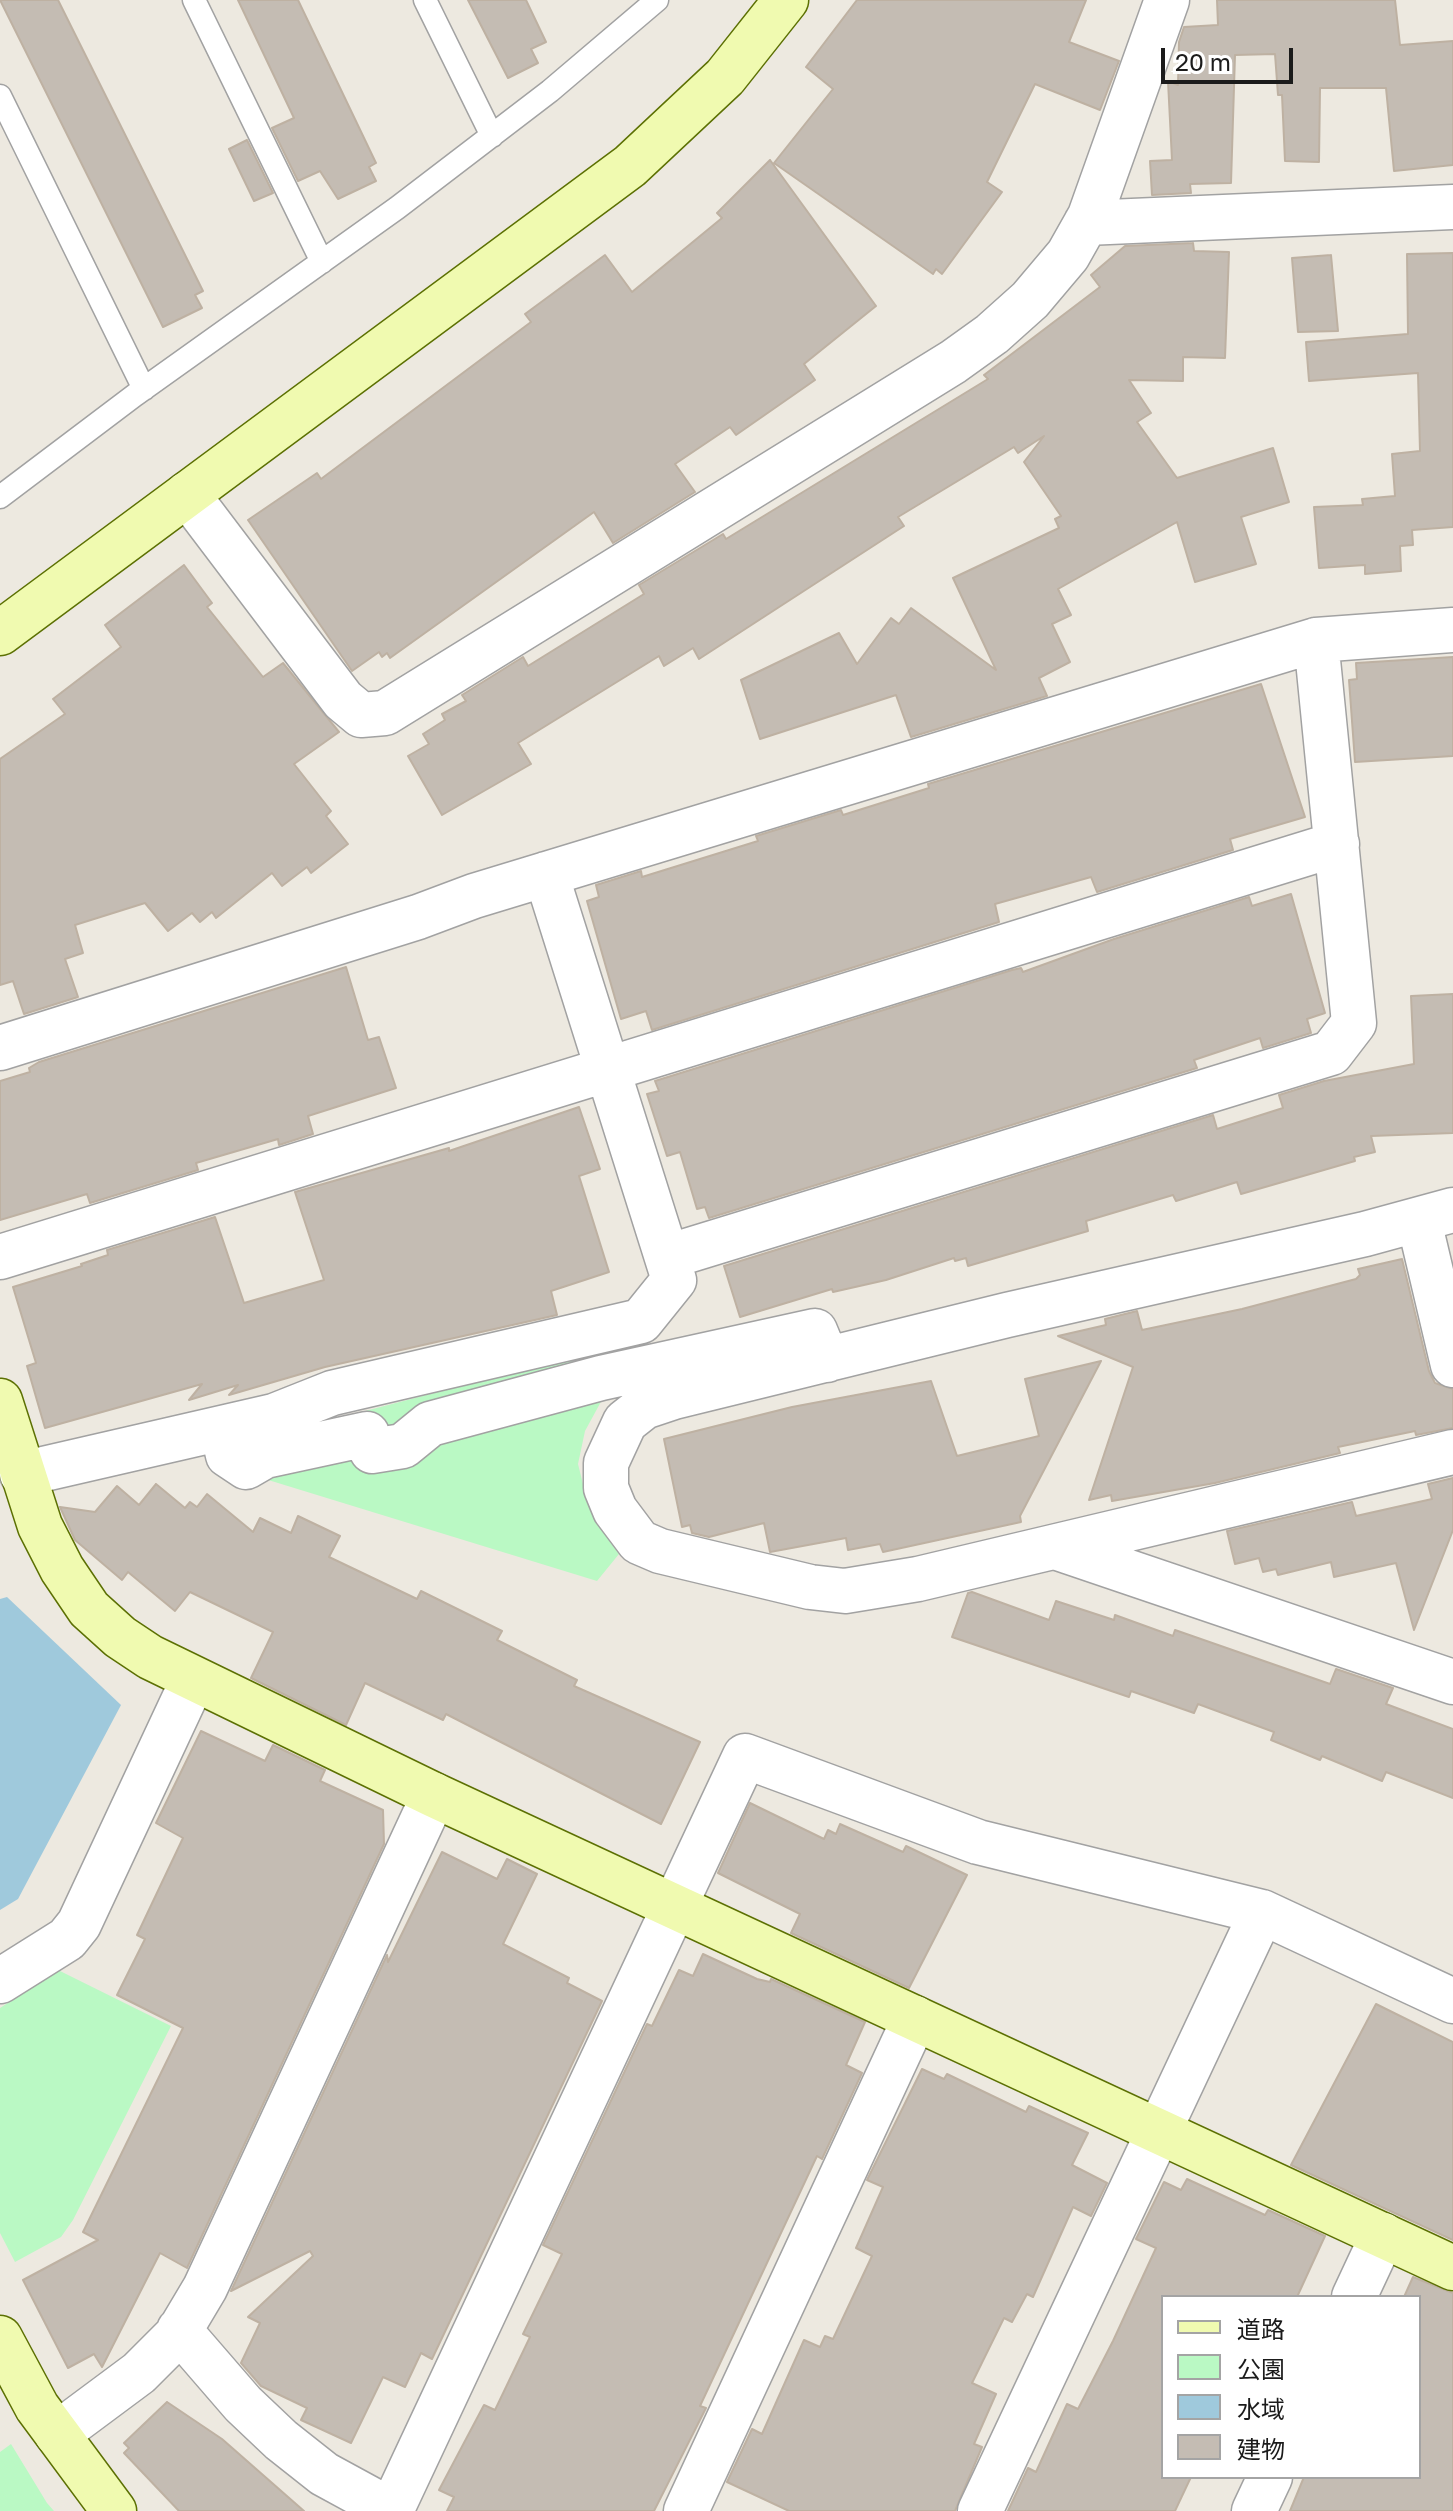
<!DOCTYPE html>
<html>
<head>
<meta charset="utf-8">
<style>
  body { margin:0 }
  #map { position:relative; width:1453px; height:2511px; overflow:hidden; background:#ede9e0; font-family:"Golos Text","Noto Sans JP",sans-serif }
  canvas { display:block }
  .legend { position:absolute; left:1161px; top:2295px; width:260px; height:184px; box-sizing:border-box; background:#fff; border:2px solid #a4a4a4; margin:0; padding:10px 14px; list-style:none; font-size:24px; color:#1b1b1b }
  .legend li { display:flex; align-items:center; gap:16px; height:40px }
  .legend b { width:40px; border:2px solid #a4a4a4 }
  .scale { position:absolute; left:1161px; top:48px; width:132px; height:36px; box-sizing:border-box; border:4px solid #1b1b1b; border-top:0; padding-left:10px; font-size:24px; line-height:28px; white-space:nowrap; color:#1b1b1b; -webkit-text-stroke:6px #fff; paint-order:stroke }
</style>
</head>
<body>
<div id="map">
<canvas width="1453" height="2511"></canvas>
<ul class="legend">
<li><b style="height:10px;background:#f0fab0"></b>道路</li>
<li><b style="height:22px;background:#baf9c4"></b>公園</li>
<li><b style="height:22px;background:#9fc9dc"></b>水域</li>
<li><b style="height:22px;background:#c4bcb3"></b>建物</li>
</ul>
<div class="scale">20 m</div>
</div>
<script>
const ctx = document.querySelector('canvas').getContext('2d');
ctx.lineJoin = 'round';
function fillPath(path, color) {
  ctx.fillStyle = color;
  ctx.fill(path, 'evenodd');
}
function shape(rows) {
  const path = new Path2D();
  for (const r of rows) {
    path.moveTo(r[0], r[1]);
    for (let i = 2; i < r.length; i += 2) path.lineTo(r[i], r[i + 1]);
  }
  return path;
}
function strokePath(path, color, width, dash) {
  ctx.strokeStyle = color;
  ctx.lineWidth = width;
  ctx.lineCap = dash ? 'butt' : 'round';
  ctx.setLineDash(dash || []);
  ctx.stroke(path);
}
fillPath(shape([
  [599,1350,609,1387,585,1431,578,1464,587,1500,601,1529,619,1554,597,1581,265,1479,277,1434],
  [58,1970,171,2026,73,2220,61,2237,15,2262,0,2233,0,2008],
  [11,2444,47,2503,54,2511,0,2511,0,2452]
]), '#baf9c4');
fillPath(shape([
  [7,1597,121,1705,18,1899,0,1910,0,1599]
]), '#9fc9dc');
const building = shape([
  [0,0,58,0,203,291,195,295,202,308,163,327,0,0],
  [238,0,298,0,376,163,369,167,376,181,338,199,320,171,298,181,272,128,294,118,238,0],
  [468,0,526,0,546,42,531,49,538,63,508,78,468,0],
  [857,0,1086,0,1069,42,1119,61,1100,110,1035,84,987,182,1002,192,942,274,936,269,933,274,774,163,833,89,806,67,857,0],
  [1217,0,1395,0,1400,45,1453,41,1453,165,1394,171,1386,88,1320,88,1319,162,1285,161,1282,95,1278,95,1275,54,1235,55,1231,183,1190,184,1191,193,1152,195,1150,161,1172,160,1168,81,1178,85,1179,42,1184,27,1218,25,1217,0],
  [247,140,273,193,254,201,229,149,247,140],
  [770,160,876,306,804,364,815,380,736,435,730,427,675,464,695,492,613,543,594,512,390,658,387,653,382,657,379,652,352,671,248,520,317,473,321,479,531,322,525,314,605,255,632,292,722,218,717,213,770,160],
  [1193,243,1194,251,1229,252,1225,358,1183,357,1183,381,1129,380,1151,413,1137,422,1177,478,1273,448,1289,502,1241,517,1256,564,1195,582,1177,522,1058,589,1071,615,1052,624,1070,662,1039,678,1047,696,911,737,896,695,760,739,741,680,839,633,857,664,891,618,899,624,911,608,996,670,953,578,1059,528,1055,519,1061,516,1024,462,1044,436,1018,453,1014,447,898,517,904,526,699,659,693,648,664,666,659,656,518,743,531,764,442,815,408,756,429,744,423,734,445,720,442,714,466,701,462,695,523,657,528,666,644,594,639,585,723,534,726,539,988,379,984,375,1100,287,1091,275,1125,246,1193,243],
  [1453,253,1453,527,1412,530,1413,545,1400,546,1401,571,1365,574,1365,565,1319,568,1314,507,1363,505,1362,499,1395,496,1392,454,1420,451,1418,373,1309,381,1306,342,1408,334,1407,254,1453,253],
  [1331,255,1338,331,1298,332,1292,258,1331,255],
  [184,565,212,603,207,607,263,677,283,663,339,732,294,764,331,811,326,816,348,844,311,873,307,867,282,886,272,873,216,918,212,912,200,922,192,913,168,931,145,903,75,925,83,953,65,959,78,997,24,1014,13,981,0,985,0,759,65,714,53,699,121,647,105,625,184,565],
  [1453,657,1453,756,1355,762,1349,680,1357,679,1356,663,1453,657],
  [1261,684,1305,817,1230,839,1233,850,1097,892,1091,877,995,904,999,922,652,1030,646,1011,621,1019,587,901,599,897,596,885,641,871,642,877,758,841,756,836,841,810,843,815,929,788,928,784,1261,684],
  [1291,894,1325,1013,1307,1019,1311,1033,1263,1048,1260,1038,1194,1060,1197,1068,709,1218,705,1207,697,1209,680,1152,667,1156,647,1094,659,1091,655,1081,1012,970,1021,968,1023,972,1114,939,1249,897,1252,906,1291,894],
  [346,967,368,1040,379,1037,396,1088,308,1116,313,1134,279,1145,278,1139,196,1163,198,1170,90,1203,87,1194,0,1220,0,1081,30,1072,29,1068,39,1062,346,967],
  [1453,994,1453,1133,1371,1136,1375,1152,1354,1157,1355,1161,1241,1194,1237,1182,1176,1201,1173,1195,1086,1221,1088,1231,968,1266,966,1258,955,1261,954,1258,886,1280,833,1292,832,1289,740,1317,724,1266,1213,1115,1217,1129,1283,1108,1279,1095,1324,1081,1414,1064,1411,996,1453,994],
  [579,1107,600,1169,579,1176,609,1272,551,1291,557,1315,325,1367,229,1395,238,1385,189,1400,202,1384,45,1428,27,1366,36,1363,13,1287,82,1266,81,1264,108,1255,107,1250,215,1217,244,1303,324,1280,295,1192,449,1148,449,1151,579,1107],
  [1402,1259,1429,1371,1435,1383,1453,1389,1453,1428,1416,1435,1415,1431,1338,1447,1340,1453,1215,1483,1112,1501,1111,1495,1089,1500,1133,1367,1058,1336,1106,1325,1105,1319,1137,1311,1142,1330,1242,1309,1356,1279,1360,1275,1358,1269,1402,1259],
  [1101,1361,1020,1516,1021,1522,883,1552,880,1544,848,1550,846,1538,770,1552,764,1523,709,1537,692,1533,690,1525,682,1527,664,1439,792,1407,931,1381,957,1456,1039,1436,1025,1379,1101,1361],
  [1453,1478,1453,1530,1414,1630,1396,1563,1334,1577,1331,1562,1278,1575,1276,1569,1263,1572,1259,1558,1235,1564,1227,1531,1352,1502,1356,1516,1432,1499,1428,1484,1453,1478],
  [156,1484,185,1508,190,1502,197,1507,207,1494,253,1532,260,1518,291,1533,298,1516,340,1536,329,1557,417,1599,421,1591,502,1631,497,1640,577,1680,574,1686,700,1742,661,1824,446,1714,443,1720,365,1683,346,1725,251,1678,273,1632,190,1592,175,1611,128,1572,122,1580,75,1540,60,1507,95,1512,117,1486,139,1505,156,1484],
  [972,1592,1049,1620,1056,1601,1114,1620,1115,1615,1173,1636,1175,1630,1330,1684,1336,1669,1393,1688,1386,1704,1453,1729,1453,1798,1386,1772,1382,1781,1322,1756,1320,1760,1271,1740,1274,1732,1198,1704,1194,1713,1131,1691,1129,1697,952,1637,968,1593,972,1592],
  [201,1731,265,1761,273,1745,325,1770,320,1781,383,1810,384,1844,187,2268,160,2253,102,2367,94,2354,68,2368,23,2280,98,2240,83,2232,183,2028,117,1995,145,1939,137,1935,183,1838,156,1823,201,1731],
  [750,1803,824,1839,828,1830,836,1834,840,1824,903,1852,906,1846,967,1875,909,1988,791,1933,800,1914,718,1873,750,1803],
  [442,1852,497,1879,507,1859,537,1874,503,1944,569,1978,567,1983,602,2001,432,2359,421,2353,405,2387,383,2377,351,2443,301,2420,307,2408,261,2386,241,2363,260,2323,248,2317,313,2256,310,2251,231,2291,387,1955,388,1962,442,1852],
  [703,1954,757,1979,770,1982,771,1979,865,2022,846,2065,862,2073,822,2159,817,2156,700,2406,706,2408,654,2511,447,2511,454,2497,439,2490,484,2405,495,2410,530,2337,523,2334,562,2254,543,2245,647,2024,652,2026,679,1970,693,1976,703,1954],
  [1376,2004,1453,2042,1453,2240,1291,2165,1376,2004],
  [922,2069,944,2079,947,2074,1026,2112,1029,2106,1088,2133,1072,2165,1107,2183,1091,2216,1073,2207,1033,2297,1027,2294,1012,2322,1004,2318,972,2383,996,2394,974,2444,982,2447,955,2511,789,2511,727,2482,752,2429,762,2434,804,2340,820,2347,825,2336,833,2339,872,2256,856,2248,883,2187,867,2180,922,2069],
  [1187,2179,1265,2215,1268,2210,1325,2236,1297,2297,1163,2297,1163,2477,1191,2477,1175,2511,1008,2511,1028,2468,1036,2472,1067,2404,1078,2409,1113,2341,1156,2248,1136,2239,1164,2182,1181,2190,1187,2179],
  [1413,2277,1453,2293,1453,2511,1290,2511,1304,2477,1419,2477,1419,2297,1404,2297,1413,2277],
  [167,2402,222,2439,304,2511,179,2511,124,2453,129,2448,124,2443,167,2402]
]);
fillPath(building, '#c4bcb3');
strokePath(building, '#beb1a2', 2);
const lane = shape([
  [194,0,322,262],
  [425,0,492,136],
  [0,96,144,389],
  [0,497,135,395,397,208,550,91,657,0]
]);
const street = shape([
  [1086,223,1453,207],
  [187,494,343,700,361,715,385,713,953,362,992,334,1030,300,1068,255,1090,216,1167,0],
  [0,1048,418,917,474,896,1316,640,1453,630],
  [1453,1210,1365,1234,1007,1315,674,1397,644,1407,625,1422,606,1463,606,1488,615,1510,639,1542,660,1551,810,1587,845,1591,918,1579,1453,1452],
  [1419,1221,1453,1365],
  [0,1257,1337,844],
  [667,1257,1331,1053,1354,1023,1316,640],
  [222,1429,228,1455,246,1467,265,1456,367,1434,372,1451,403,1446,430,1424,601,1378,815,1331,827,1360],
  [22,1474,274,1416,332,1393,641,1321,674,1280,546,874],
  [1055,1547,1453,1682],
  [0,1981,67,1939,79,1924,193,1680],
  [1354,2297,1383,2235],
  [179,2330,243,2404,281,2440,324,2474,392,2511],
  [57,2434,139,2373,177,2335,205,2288,434,1795],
  [391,2511,745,1756,978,1842,1262,1912,1453,2001],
  [686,2511,915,2018],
  [980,2511,1262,1912],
  [1254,2511,1270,2477]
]);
const secondary = shape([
  [0,633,630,166,725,77,786,0],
  [0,1401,40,1526,62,1569,89,1609,120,1637,150,1657,434,1795,1453,2268],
  [0,2338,37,2407,114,2511]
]);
strokePath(lane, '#a2a2a2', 25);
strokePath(street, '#a2a2a2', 47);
strokePath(secondary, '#5c7003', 47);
strokePath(lane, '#fff', 22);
strokePath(street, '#fff', 44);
strokePath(secondary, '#f0fab0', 44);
</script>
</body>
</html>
